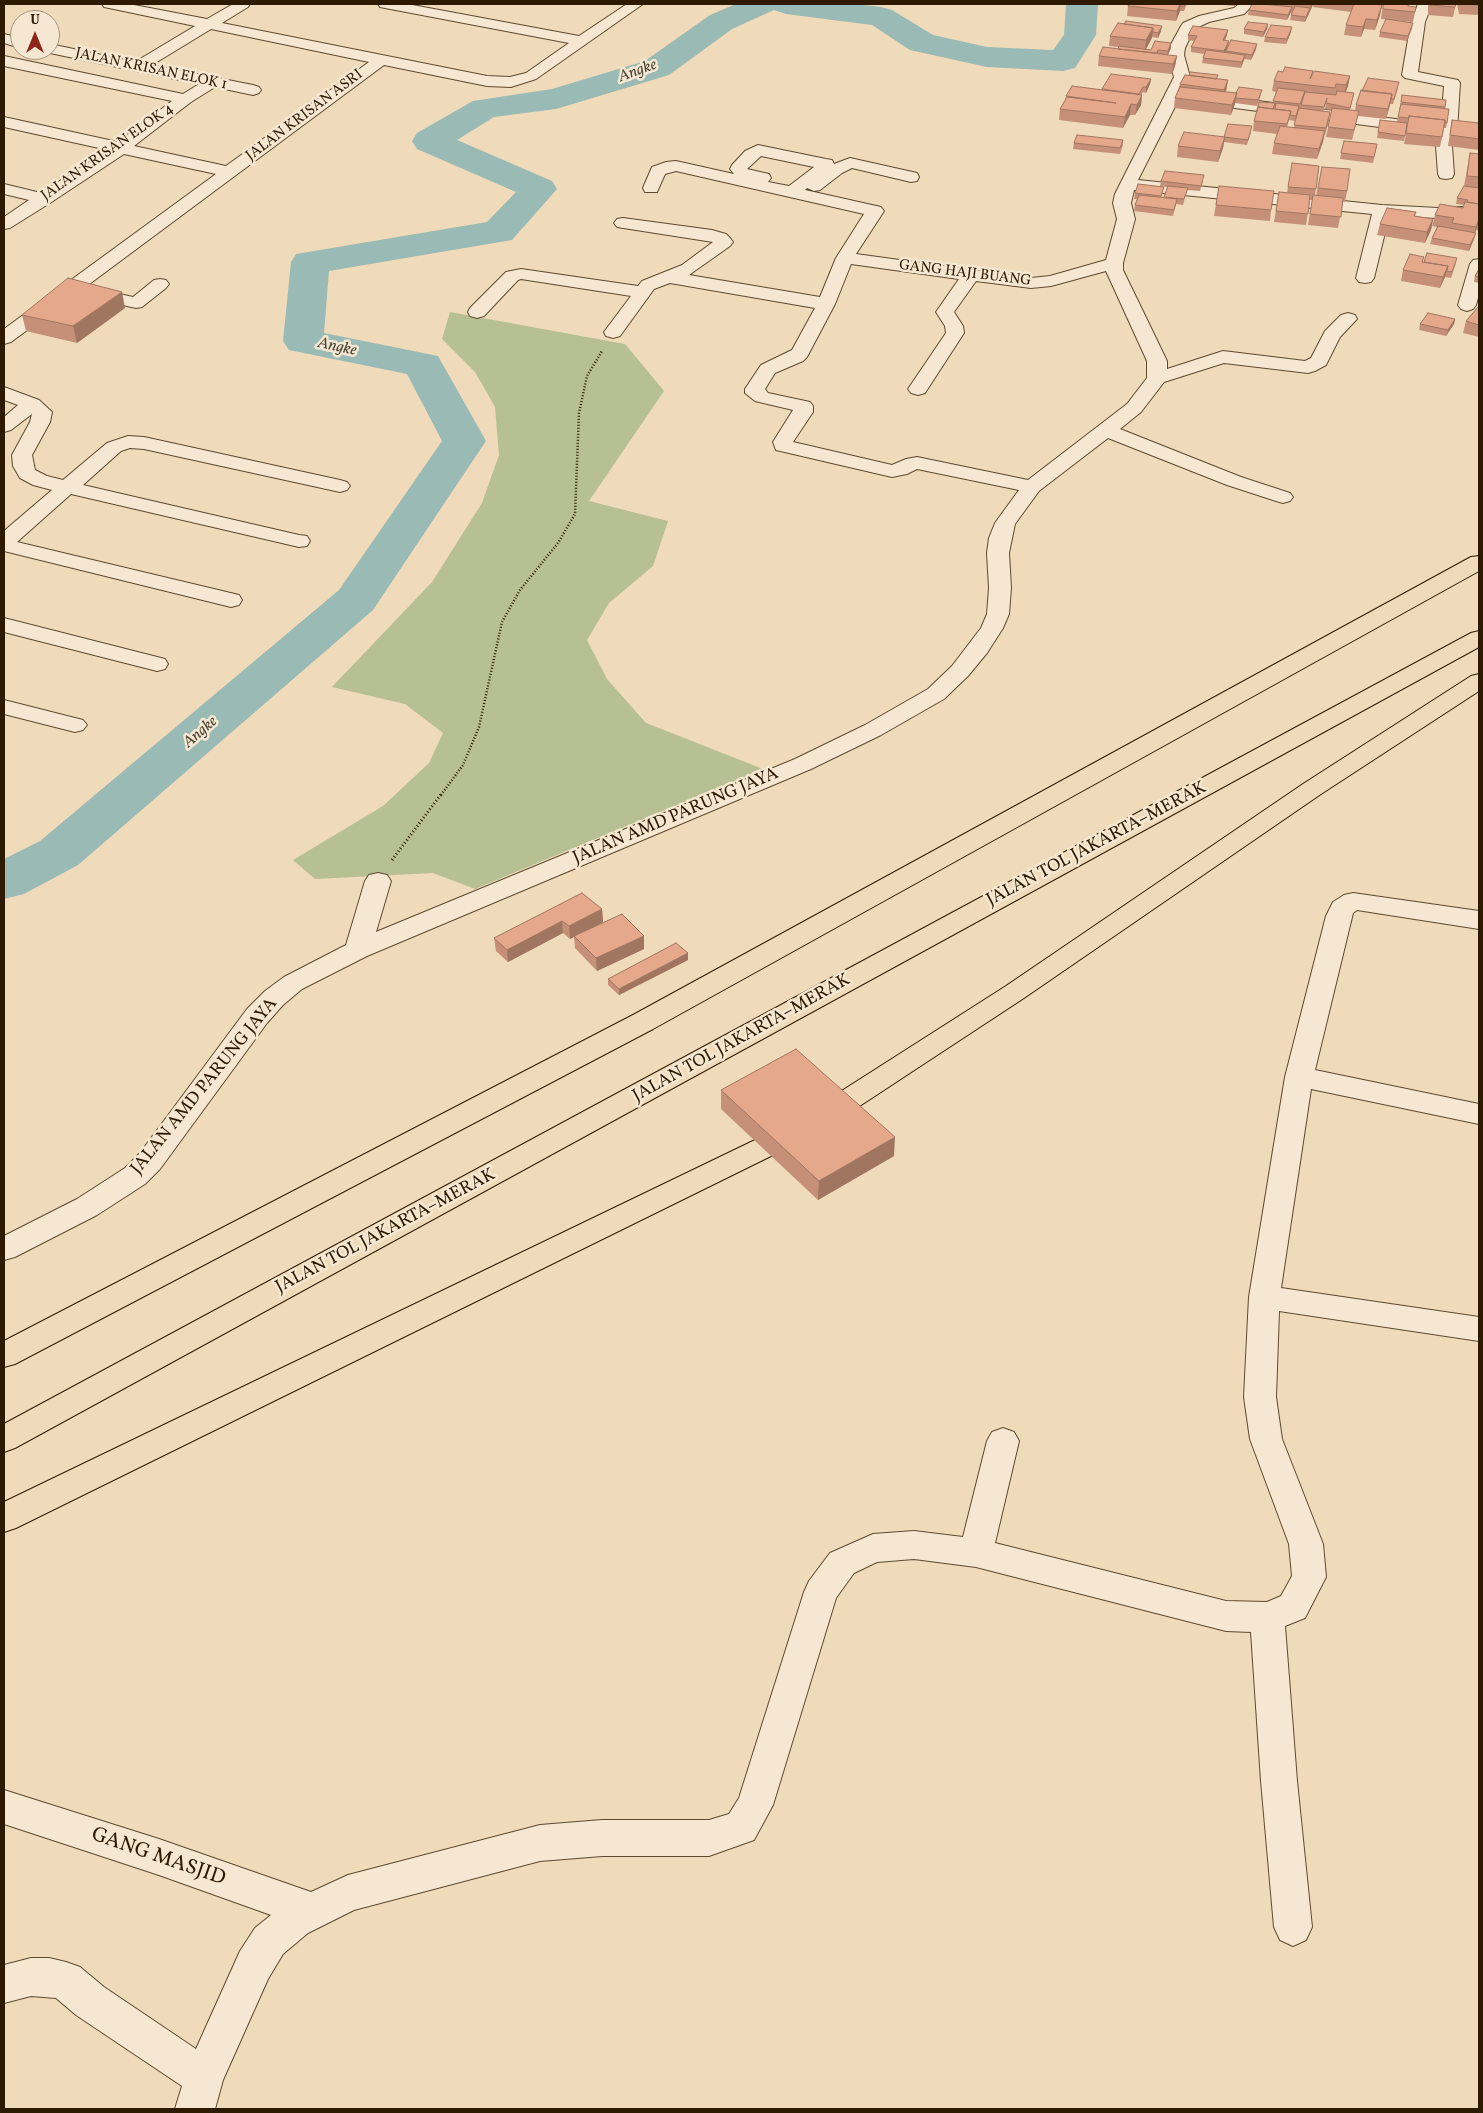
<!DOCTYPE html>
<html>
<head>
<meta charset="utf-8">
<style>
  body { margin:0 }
  #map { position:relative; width:1483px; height:2113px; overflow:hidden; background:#efdaba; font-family:Vollkorn,serif }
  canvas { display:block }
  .frame { position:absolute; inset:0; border:5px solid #2e1a01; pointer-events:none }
  .north { position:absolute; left:10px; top:10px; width:50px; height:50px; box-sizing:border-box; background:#f5e7d2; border:1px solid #a5957e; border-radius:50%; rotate:0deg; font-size:14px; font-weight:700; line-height:20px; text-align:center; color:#2e1a01 }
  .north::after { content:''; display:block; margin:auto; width:18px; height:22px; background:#8f2418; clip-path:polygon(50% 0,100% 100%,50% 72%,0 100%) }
</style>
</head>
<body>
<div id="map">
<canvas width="1483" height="2113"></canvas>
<div class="frame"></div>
<div class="north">U</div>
</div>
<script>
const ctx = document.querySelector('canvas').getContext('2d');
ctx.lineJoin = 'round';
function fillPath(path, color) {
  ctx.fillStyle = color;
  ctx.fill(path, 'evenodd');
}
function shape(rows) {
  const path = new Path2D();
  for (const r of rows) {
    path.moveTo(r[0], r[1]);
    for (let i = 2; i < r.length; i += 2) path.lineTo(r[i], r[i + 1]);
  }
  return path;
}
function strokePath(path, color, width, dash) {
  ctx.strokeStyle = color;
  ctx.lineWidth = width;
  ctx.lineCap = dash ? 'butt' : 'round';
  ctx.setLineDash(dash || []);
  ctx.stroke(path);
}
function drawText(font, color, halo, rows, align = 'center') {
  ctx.font = font + ' Vollkorn,serif';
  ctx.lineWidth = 5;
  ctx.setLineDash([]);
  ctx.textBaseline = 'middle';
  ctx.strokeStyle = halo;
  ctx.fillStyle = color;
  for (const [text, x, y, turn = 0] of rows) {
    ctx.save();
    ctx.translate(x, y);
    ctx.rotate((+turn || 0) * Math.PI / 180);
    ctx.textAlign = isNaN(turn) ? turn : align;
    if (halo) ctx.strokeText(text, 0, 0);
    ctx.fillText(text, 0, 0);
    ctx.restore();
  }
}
fillPath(shape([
  [450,312,625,344,664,391,589,501,668,521,653,566,609,603,587,640,607,679,646,723,763,769,475,889,433,873,315,879,293,860,383,806,429,763,443,733,405,704,332,687,432,582,482,503,499,455,495,407,475,372,442,339]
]), '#b6c092');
fillPath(shape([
  [736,4,855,4,881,7,892,10,933,35,987,47,1053,50,1064,35,1066,4,1098,4,1096,35,1075,68,1063,71,987,67,910,50,872,25,786,14,774,10,732,29,669,75,556,109,494,117,457,140,552,181,557,189,512,240,329,271,324,333,438,356,486,441,373,610,78,865,24,894,4,899,4,859,40,841,339,590,442,441,407,374,289,350,283,341,291,262,296,254,487,222,516,192,417,149,412,141,417,133,473,101,552,89,645,61,710,15,736,4]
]), '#9abab5');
const minor = shape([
  [102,4,129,4,207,19,233,4,250,4,248,7,222,23,487,76,510,77,526,73,569,43,385,8,380,7,378,4,407,4,579,36,627,4,643,4,536,79,511,87,487,86,384,65,84,288,88,287,133,297,154,280,160,279,166,280,169,284,166,288,142,307,136,308,82,296,80,291,11,342,4,344,4,329,216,174,124,154,50,203,10,228,4,229,4,217,29,200,4,194,4,184,41,193,108,150,4,127,4,117,118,142,172,101,4,66,4,56,183,94,199,84,45,52,43,50,50,50,50,44,135,62,195,26,109,8,104,7,102,4],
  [211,29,369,62,226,166,134,146,191,102,215,87,253,95,259,93,261,90,259,87,253,85,152,65,211,29],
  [1239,4,1254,4,1244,14,1209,22,1194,29,1185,48,1184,55,1190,77,1138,180,1382,205,1438,208,1463,207,1479,210,1479,220,1463,217,1438,218,1389,216,1374,278,1371,282,1365,283,1359,282,1356,278,1372,214,1134,190,1131,203,1135,219,1123,263,1123,270,1167,361,1167,369,1223,351,1305,361,1311,358,1325,331,1341,315,1348,313,1355,315,1357,319,1340,337,1326,365,1315,371,1308,373,1224,363,1164,382,1141,412,1120,429,1241,477,1290,493,1293,497,1290,501,1283,503,1276,501,1227,485,1108,438,1039,491,1015,524,1009,553,1011,588,1009,614,1003,628,987,653,968,676,944,699,881,735,811,769,367,956,302,989,283,1005,267,1023,160,1169,145,1184,97,1215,15,1257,4,1260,4,1236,77,1199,125,1168,140,1153,247,1009,265,991,284,977,346,945,365,881,369,875,378,873,387,875,391,881,376,932,795,759,865,725,928,689,952,666,981,628,987,614,989,588,987,553,989,538,995,523,1019,490,917,469,907,474,892,477,776,450,773,442,793,410,755,401,745,393,745,389,761,365,792,350,815,308,670,283,654,289,620,336,613,338,606,336,604,332,631,296,521,279,518,280,484,316,477,318,470,316,468,312,470,308,506,272,521,269,638,286,642,281,682,265,713,242,617,227,614,223,617,219,623,218,712,230,726,234,730,238,733,242,730,246,689,275,820,297,836,258,864,214,676,171,665,174,657,192,645,192,643,188,652,167,666,162,676,161,734,174,730,169,732,165,745,151,758,145,826,159,832,160,834,164,850,158,917,173,919,177,917,181,911,182,852,168,842,173,820,190,814,191,807,188,805,190,881,207,884,211,856,254,1031,278,1050,276,1106,260,1117,219,1113,203,1115,194,1174,77,1168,55,1169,48,1181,26,1183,23,1199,16,1234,8,1239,4],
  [761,156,814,167,789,186,768,182,771,178,769,174,747,169,761,156],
  [851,264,959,279,936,312,945,326,946,333,908,389,911,393,918,395,925,393,964,333,963,326,954,312,976,281,1031,288,1051,286,1106,271,1147,361,1147,378,1127,404,1028,480,917,457,906,459,892,465,793,442,813,412,813,406,810,402,768,393,765,389,775,373,803,361,807,357,835,304,851,264],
  [1418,4,1432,4,1425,22,1418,72,1458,80,1460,83,1457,131,1452,146,1454,174,1452,178,1446,179,1440,178,1438,174,1436,146,1440,135,1197,103,1191,101,1189,98,1191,95,1197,93,1441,125,1444,86,1405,78,1402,75,1411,22,1418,4],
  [4,34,20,38,20,48,4,43,4,34],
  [1479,259,1479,294,1476,305,1473,309,1467,311,1461,309,1458,305,1470,264,1473,260,1479,259],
  [4,387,39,400,52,412,50,422,32,455,35,470,47,476,63,480,107,443,128,436,144,437,340,480,347,482,350,486,347,490,340,492,144,449,130,448,121,451,83,485,299,535,307,536,310,541,307,546,299,547,71,494,17,542,239,595,242,600,239,605,231,607,4,551,4,531,52,490,33,485,20,478,13,466,12,455,30,422,32,414,11,430,4,432,4,417,18,405,4,400,4,387],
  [4,618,165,659,168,664,165,669,157,671,4,632,4,618],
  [4,700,83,720,87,725,83,730,75,732,4,714,4,700],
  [1353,893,1479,911,1479,929,1357,910,1353,913,1315,1070,1479,1104,1479,1124,1311,1089,1281,1288,1479,1317,1479,1341,1279,1311,1276,1397,1282,1439,1323,1544,1326,1577,1305,1618,1285,1626,1297,1781,1312,1927,1306,1940,1293,1946,1280,1940,1274,1927,1261,1781,1251,1632,1226,1631,976,1567,914,1559,877,1562,854,1573,836,1598,773,1805,754,1840,709,1856,602,1856,540,1861,354,1910,308,1933,283,1954,268,1979,223,2080,215,2109,175,2109,182,2086,76,2015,56,1998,31,1996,4,2003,4,1965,31,1958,49,1958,66,1962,80,1967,104,1987,196,2049,240,1951,255,1928,271,1915,159,1875,4,1824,4,1790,159,1839,311,1892,348,1875,540,1825,602,1820,709,1820,729,1814,739,1798,804,1592,809,1581,830,1553,873,1534,914,1531,963,1537,987,1441,992,1432,1003,1428,1014,1432,1019,1441,995,1543,1226,1601,1267,1602,1281,1596,1292,1576,1289,1544,1250,1439,1244,1397,1249,1297,1285,1077,1326,916,1333,902,1344,895,1353,893]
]);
const highway = shape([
  [1479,556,1479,571,653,1029,15,1364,4,1367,4,1341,633,1015,1471,557,1479,556],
  [1479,631,1479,647,15,1448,4,1452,4,1424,1471,633,1479,631],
  [1479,674,1479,691,1321,794,1024,998,849,1113,839,1116,829,1113,825,1106,829,1099,1006,986,1303,784,1471,676,1479,674],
  [763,1137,773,1141,777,1148,773,1155,16,1528,4,1532,4,1502,753,1141,763,1137]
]);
strokePath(minor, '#5e4a2f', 2);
strokePath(highway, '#2e1a01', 2);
strokePath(shape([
  [441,795,463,765,479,727,502,622,520,590,558,543,575,514,579,413,587,376,602,351]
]), '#2e1a01', 2.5, [1, 2]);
strokePath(shape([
  [392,860,442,793]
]), '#2e1a01', 3, [1, 2.5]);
fillPath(minor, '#f5e7d2');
fillPath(highway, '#efdaba');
fillPath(shape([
  [1187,4,1184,11,1180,11,1176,21,1127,16,1128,6],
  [1215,4,1237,4,1235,6],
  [1252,4,1313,4,1305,22,1290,20,1292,12,1291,12,1287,20,1248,15,1249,10],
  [1314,4,1378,4,1382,5,1380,15,1375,30,1364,29,1361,37,1344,35,1346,25,1351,12,1313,7],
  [1383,4,1408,4,1408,6,1416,7,1413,22,1381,19],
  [1428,4,1456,4,1453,17,1428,15],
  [1457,4,1479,4,1479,15,1459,14],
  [1124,24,1161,31,1158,38,1152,37,1146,49,1151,50,1171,48,1168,55,1177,56,1175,66,1172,74,1098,66,1099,56,1118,49,1118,47,1109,46,1110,36],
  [1268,24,1267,29,1263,37,1244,34,1244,29],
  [1412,28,1407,41,1379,37,1380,32],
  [1291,32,1286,44,1264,42,1265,37],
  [1188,35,1227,35,1225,41,1229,41,1228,46,1225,53,1226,51,1256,49,1251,60,1244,59,1241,68,1202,63,1203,58,1204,54,1191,52,1191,47,1194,41,1188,40],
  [1313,71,1312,75,1350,76,1346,92,1354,93,1350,110,1355,111,1356,105,1398,88,1393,104,1390,104,1386,119,1358,116,1352,140,1326,137,1332,110,1325,109,1326,103,1323,111,1328,123,1317,159,1272,154,1274,143,1277,134,1253,131,1254,121,1273,103,1276,92,1272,91,1274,81,1283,72],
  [1289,120,1295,121,1294,127,1287,127],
  [1151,79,1150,84,1146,93,1143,92,1141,95,1142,95,1141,105,1135,115,1130,115,1123,128,1059,120,1060,109,1065,100,1066,96,1102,89],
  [1217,79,1228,80,1226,92,1261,95,1257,106,1235,103,1231,115,1174,108,1175,98,1180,84],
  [1402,95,1446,100,1445,109,1447,123,1446,128,1444,128,1440,147,1404,144,1408,124,1407,124,1404,141,1377,138,1380,120,1397,122],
  [1452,120,1479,123,1479,150,1448,146],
  [1251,132,1247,145,1224,142,1223,148,1218,162,1177,157,1178,146],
  [1123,140,1123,145,1120,154,1073,149,1074,143],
  [1344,141,1377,144,1373,163,1340,159],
  [1470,153,1479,154,1479,231,1476,230,1474,239,1469,251,1430,244,1432,238,1437,227,1432,226,1435,215,1463,208,1464,205,1456,204,1457,198,1464,186],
  [1292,163,1319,166,1315,195,1316,196,1322,167,1347,191,1345,202,1343,202,1338,228,1308,225,1312,200,1310,200,1306,225,1274,222,1279,192,1287,193],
  [1161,181,1203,181,1200,191,1187,190,1183,205,1176,204,1173,216,1134,211,1135,205,1137,199,1134,199,1135,193,1163,192,1161,198,1164,198,1167,187,1160,186],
  [1219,186,1271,210,1270,221,1214,216],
  [1416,212,1415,216,1433,219,1431,230,1425,243,1377,235,1380,224],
  [1423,262,1456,263,1451,278,1445,277,1440,288,1401,281,1403,270],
  [1479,269,1479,283,1474,282,1475,276],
  [1479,306,1479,337,1463,333,1466,321],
  [125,308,77,343,26,331,22,315],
  [1455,319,1454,324,1446,336,1419,330,1420,324],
  [602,909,603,922,592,928,644,949,597,971,575,948,574,937,570,939,563,933,508,962,496,951,494,938],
  [688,960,619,995,608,985,608,979],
  [721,1090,894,1156,818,1200,721,1109]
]), '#c59077');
fillPath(shape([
  [1180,4,1181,4,1180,11,1176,21,1177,11],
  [1311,4,1313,4,1313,5,1305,22,1306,17,1310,9],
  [1382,5,1380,15,1375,30,1377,20],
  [1292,7,1291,12,1287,20,1288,15],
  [1366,19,1364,29,1361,37,1363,27],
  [1413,23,1412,28,1407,41,1408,36],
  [1268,24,1267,29,1263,37,1264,32],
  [1162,26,1161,31,1158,38,1158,33],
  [1292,27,1291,32,1286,44,1287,39],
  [1153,28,1152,38,1145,51,1146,40],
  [1228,30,1227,35,1222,45,1223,40],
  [1229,41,1228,46,1224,56,1224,51],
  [1171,43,1171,48,1167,56,1168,51],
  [1257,44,1256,49,1251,60,1252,55],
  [1245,55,1244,60,1241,68,1242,62],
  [1177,56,1175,66,1172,74,1173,64],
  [1350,76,1348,86,1344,96,1346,85],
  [1151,79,1150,84,1146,93,1146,87],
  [1228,80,1226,91,1222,100,1224,90],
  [1237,93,1235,104,1231,115,1232,105],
  [1392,94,1390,105,1386,119,1388,109],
  [1142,95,1141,105,1135,115,1137,105],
  [1131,104,1130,115,1123,128,1125,117],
  [1330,112,1328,123,1324,139,1326,128],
  [1325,131,1323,142,1317,159,1319,149],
  [1225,137,1223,148,1218,162,1220,151],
  [1433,219,1431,230,1425,243,1427,232],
  [1479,219,1476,230,1473,238,1476,227],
  [1476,233,1474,239,1469,251,1470,245],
  [1448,266,1445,277,1440,288,1443,277],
  [122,292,125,308,77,343,73,326],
  [1455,319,1454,324,1446,336,1448,330],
  [602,909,603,922,575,937,574,936,574,937,570,939,569,926],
  [562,921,563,933,508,962,507,950],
  [644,936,644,949,597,971,596,958],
  [688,953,688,960,619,995,619,989],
  [895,1137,894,1156,818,1200,819,1181]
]), '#a07661');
const building = shape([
  [1129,4,1180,4,1177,11,1128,6,1129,4],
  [1181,4,1186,4,1184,6,1180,6,1181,4],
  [1252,4,1261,4,1292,7,1288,15,1249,10,1252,4],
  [1354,4,1374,4,1382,5,1377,20,1366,19,1363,27,1346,25,1354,4],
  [1383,4,1408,4,1408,6,1416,7,1415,12,1383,9,1383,4],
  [1430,4,1456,4,1455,7,1430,5,1430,4],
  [1461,4,1479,4,1479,5,1461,4],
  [1295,6,1310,8,1306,17,1291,15,1295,6],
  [1386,19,1413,23,1408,36,1380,32,1386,19],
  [1126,21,1162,26,1158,33,1153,32,1153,28,1124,24,1126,21],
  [1248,22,1268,24,1264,32,1244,29,1248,22],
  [1118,23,1153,28,1146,40,1110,36,1118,23],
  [1271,25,1292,27,1287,39,1265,37,1271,25],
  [1193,26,1228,30,1223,40,1229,41,1224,51,1191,47,1197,36,1188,35,1193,26],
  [1231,40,1257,44,1252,55,1226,51,1231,40],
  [1155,41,1171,43,1168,51,1158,50,1157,53,1118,49,1119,46,1151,50,1155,41],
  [1103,47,1177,56,1173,64,1099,56,1103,47],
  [1206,50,1245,55,1242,62,1203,58,1206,50],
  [1285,67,1313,71,1310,79,1314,71,1350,76,1346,85,1336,84,1335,88,1274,81,1278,71,1283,72,1285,67],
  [1190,72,1218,75,1216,79,1189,75,1190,72],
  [1111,74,1151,79,1146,87,1143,87,1139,94,1102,89,1111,74],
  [1185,75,1228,80,1224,90,1180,84,1185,75],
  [1368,78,1399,82,1394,99,1391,99,1392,94,1362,91,1368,78],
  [1072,86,1142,95,1137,105,1131,104,1125,117,1060,109,1067,97,1116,103,1066,96,1072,86],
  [1180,87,1237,93,1232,105,1175,98,1180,87],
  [1239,87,1262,90,1258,100,1236,98,1236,93,1239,87],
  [1278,88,1305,91,1300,104,1273,101,1278,88],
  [1361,90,1392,94,1388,109,1356,105,1361,90],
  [1337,91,1354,93,1350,108,1326,103,1327,98,1324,107,1301,105,1305,92,1336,95,1337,91],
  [1402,95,1446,100,1445,107,1401,102,1402,95],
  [1259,102,1275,103,1273,109,1258,107,1257,111,1259,102],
  [1276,103,1299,106,1296,116,1290,115,1291,111,1275,109,1276,103],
  [1401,104,1449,109,1447,123,1445,122,1445,120,1409,116,1409,118,1398,117,1401,104],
  [1258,107,1291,111,1287,124,1254,121,1258,107],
  [1299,108,1330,112,1326,128,1294,125,1299,108],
  [1332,108,1359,111,1354,130,1328,127,1332,108],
  [1409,116,1445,120,1442,137,1406,133,1409,116],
  [1380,120,1407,123,1405,136,1378,132,1380,120],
  [1452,120,1479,123,1479,139,1450,135,1452,120],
  [1228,124,1252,126,1248,140,1224,137,1228,124],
  [1280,126,1325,131,1319,149,1274,143,1280,126],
  [1184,132,1225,137,1220,151,1178,146,1184,132],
  [1077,135,1123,140,1120,148,1074,143,1077,135],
  [1344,141,1377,144,1374,157,1341,153,1344,141],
  [1470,153,1479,154,1479,177,1467,176,1470,153],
  [1292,163,1319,166,1316,189,1288,187,1292,163],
  [1322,167,1350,169,1347,191,1318,188,1322,167],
  [1165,171,1204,175,1201,186,1161,181,1165,171],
  [1138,184,1164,187,1161,196,1135,193,1138,184],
  [1168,186,1188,188,1184,199,1164,197,1168,186],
  [1219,186,1274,191,1271,210,1216,205,1219,186],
  [1464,186,1479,188,1479,204,1467,202,1468,200,1457,198,1464,186],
  [1279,192,1310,195,1308,214,1276,211,1279,192],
  [1139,195,1177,199,1174,210,1135,205,1139,195],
  [1313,195,1343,198,1341,217,1310,214,1313,195],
  [1465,202,1479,204,1479,219,1476,227,1452,223,1454,218,1435,215,1440,204,1463,208,1465,202],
  [1387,208,1416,212,1414,216,1433,219,1427,232,1380,224,1387,208],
  [1438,226,1476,233,1470,245,1432,238,1438,226],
  [1427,253,1457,258,1452,272,1447,271,1448,266,1424,262,1427,253],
  [1410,254,1424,257,1422,262,1448,266,1443,277,1403,270,1410,254],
  [1479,269,1479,277,1475,276,1479,269],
  [68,278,122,292,73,326,22,315,68,278],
  [1479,306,1479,325,1466,321,1479,306],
  [1428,313,1455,319,1448,330,1420,324,1428,313],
  [582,893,602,909,569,926,562,921,507,950,494,938,582,893],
  [622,914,644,936,596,958,574,936,622,914],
  [676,943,688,953,619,989,608,979,676,943],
  [796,1049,895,1137,819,1181,721,1090,796,1049]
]);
fillPath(building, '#e5a88a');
strokePath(building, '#a07661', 1);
drawText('15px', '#2e1a01', '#f5e7d2', [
  ["JALAN KRISAN ELOK 1",151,70,12],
  ["JALAN KRISAN ASRI",305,116,-37],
  ["JALAN KRISAN ELOK 4",108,153,-35],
  ["GANG HAJI BUANG",965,274,7]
]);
drawText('italic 16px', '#4e4a37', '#f5e7d2', [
  ["Angke",638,72,-20],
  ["Angke",337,348,12],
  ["Angke",201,733,-41]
]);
drawText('18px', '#2e1a01', '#f5e7d2', [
  ["JALAN AMD PARUNG JAYA",676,817,-23],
  ["JALAN TOL JAKARTA–MERAK",1097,845,-28],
  ["JALAN TOL JAKARTA–MERAK",742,1039,-29],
  ["JALAN AMD PARUNG JAYA",205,1087,-51],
  ["JALAN TOL JAKARTA–MERAK",386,1232,-28]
]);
drawText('21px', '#2e1a01', '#f5e7d2', [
  ["GANG MASJID",158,1858,19]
]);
</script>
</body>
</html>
